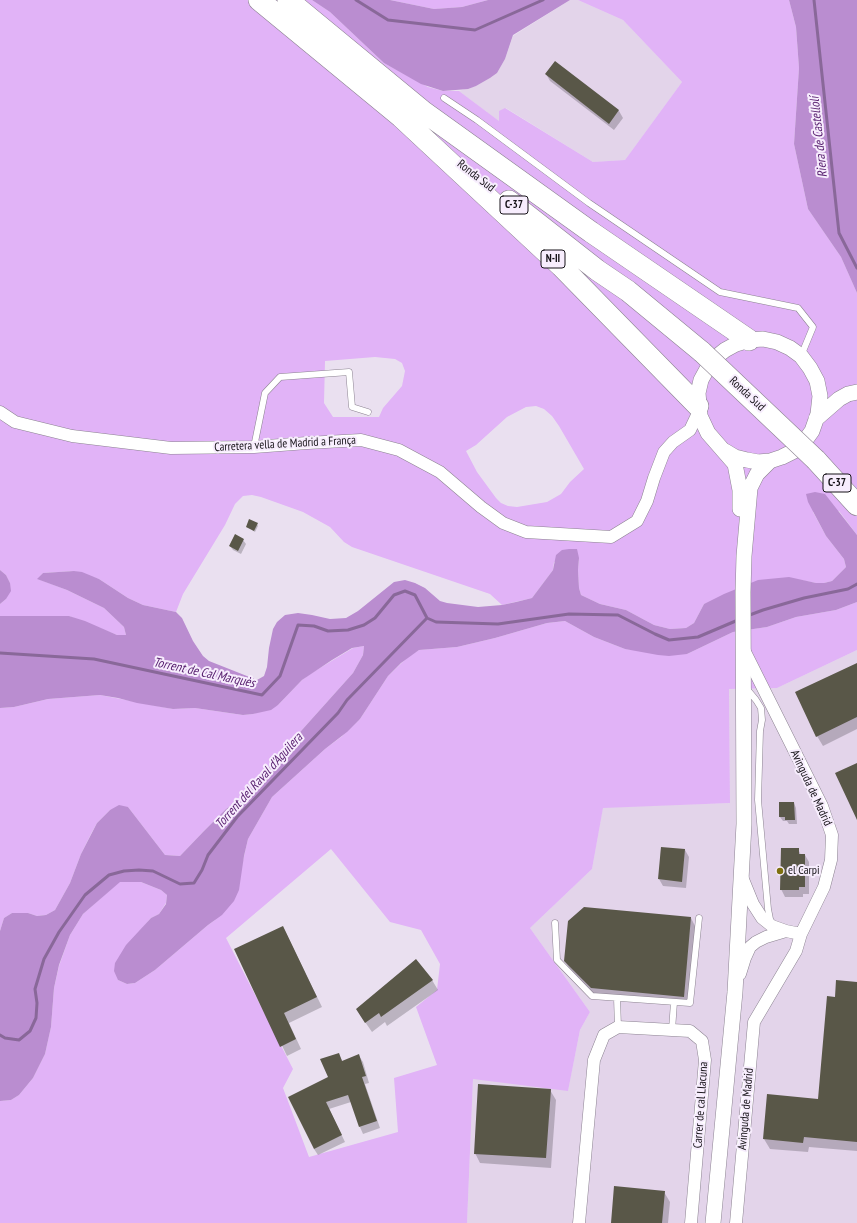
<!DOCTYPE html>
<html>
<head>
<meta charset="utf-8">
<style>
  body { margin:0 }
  canvas { display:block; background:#eae0f0 }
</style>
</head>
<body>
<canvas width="857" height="1223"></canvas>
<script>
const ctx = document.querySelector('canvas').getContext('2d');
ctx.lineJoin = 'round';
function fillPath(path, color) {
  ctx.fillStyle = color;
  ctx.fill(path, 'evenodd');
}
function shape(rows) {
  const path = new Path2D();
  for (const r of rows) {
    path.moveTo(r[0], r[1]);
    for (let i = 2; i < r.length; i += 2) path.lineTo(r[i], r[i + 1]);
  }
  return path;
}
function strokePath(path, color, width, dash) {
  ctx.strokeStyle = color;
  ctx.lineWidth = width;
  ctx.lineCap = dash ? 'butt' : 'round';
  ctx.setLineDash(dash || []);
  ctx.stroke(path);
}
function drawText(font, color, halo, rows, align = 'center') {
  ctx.font = font + ' "PT Sans Narrow",sans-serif';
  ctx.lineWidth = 4;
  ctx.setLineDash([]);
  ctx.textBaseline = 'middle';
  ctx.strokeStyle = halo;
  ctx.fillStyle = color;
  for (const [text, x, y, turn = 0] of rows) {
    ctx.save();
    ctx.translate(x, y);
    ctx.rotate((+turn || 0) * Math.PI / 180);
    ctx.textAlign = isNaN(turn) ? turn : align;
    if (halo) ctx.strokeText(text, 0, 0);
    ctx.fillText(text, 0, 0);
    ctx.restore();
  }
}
fillPath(shape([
  [570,0,578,0,623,20,682,82,625,160,593,162,506,108,500,122,459,91,476,86,490,78,497,73,505,59,513,36],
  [857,650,857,1223,467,1223,473,1078,568,1090,580,1030,590,1012,530,928,592,869,603,807,730,803,729,689,777,688]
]), '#e3d4ea');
fillPath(shape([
  [0,0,312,0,330,12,384,63,428,87,443,91,459,91,499,121,499,111,505,108,593,162,625,160,682,82,623,20,578,0,789,0,796,27,799,68,794,144,808,209,841,257,857,293,857,535,839,511,813,512,826,536,844,559,846,567,832,581,824,583,816,583,789,578,704,604,694,623,686,628,670,629,654,625,626,610,600,604,581,595,579,588,578,570,579,558,554,562,553,570,532,598,502,605,490,594,352,547,344,542,330,527,303,512,261,497,252,495,243,496,235,504,225,525,183,594,176,612,143,605,128,598,99,579,74,571,43,573,38,579,67,590,104,608,124,627,126,635,117,635,69,616,0,616,0,604,6,599,10,583,6,575,0,570],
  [375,357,395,359,402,363,405,371,402,386,383,408,379,417,333,417,324,403,325,361],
  [536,406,544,409,552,416,559,426,584,469,570,482,561,494,547,502,517,507,508,506,501,503,496,498,477,472,466,451,476,445,507,417,526,407],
  [390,0,488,0,462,7,434,9],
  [857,602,857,650,777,688,729,689,730,803,603,808,592,869,530,928,590,1012,580,1030,568,1091,473,1079,467,1223,0,1223,0,1101,11,1100,19,1095,33,1078,45,1054,51,1027,54,988,59,966,70,935,83,914,120,881,141,882,161,890,167,895,166,903,159,914,151,918,144,926,118,980,127,984,135,983,155,970,208,925,215,920,242,865,248,839,272,797,325,749,341,737,360,719,388,676,409,656,419,650,457,647,495,638,547,623,565,621,594,637,625,649,687,654,733,632,767,627,796,617,836,610],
  [331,849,390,922,421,930,440,964,437,990,416,1007,437,1065,394,1078,398,1132,309,1157,283,1088,293,1069,226,938],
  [364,646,363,655,353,673,241,798,226,809,203,832,180,856,165,855,128,807,110,810,97,823,92,832,81,854,70,883,55,910,46,915,37,916,28,913,12,913,4,918,0,931,0,708,14,707,48,699,100,695,173,709,195,708,243,715,253,714,278,705,302,680,310,674,353,648]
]), '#e1b3f7');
fillPath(shape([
  [312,0,390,0,434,9,462,7,488,0,570,0,513,35,505,59,497,73,490,78,476,86,468,89,443,91,421,84,384,63,330,12],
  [789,0,857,0,857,293,841,257,808,209,794,144,799,68,796,27],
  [815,492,825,494,857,535,857,602,836,610,796,617,767,627,733,632,687,654,669,656,658,655,625,649,594,637,565,621,547,623,495,638,457,647,419,650,401,663,388,676,360,719,347,732,325,749,272,797,248,839,244,856,239,890,234,901,222,915,208,925,155,970,135,983,127,984,118,980,114,971,115,963,126,945,151,918,159,914,166,904,167,895,161,890,141,882,120,882,83,914,70,935,59,965,54,988,51,1027,45,1054,33,1078,19,1095,11,1100,0,1101,0,931,4,918,12,913,28,913,37,916,46,915,55,910,70,883,81,854,97,823,110,810,119,805,128,807,165,855,180,856,203,832,226,809,241,798,353,673,363,655,364,646,352,648,332,660,302,680,278,705,271,710,253,714,243,715,195,708,173,709,137,703,118,698,100,695,48,699,14,707,0,708,0,616,69,616,85,621,117,635,126,635,124,627,104,608,67,590,37,579,43,573,74,571,82,572,99,579,128,598,143,605,176,612,182,618,193,641,203,656,209,661,257,680,264,676,267,667,269,648,273,629,277,622,285,615,298,613,312,615,330,619,346,618,358,611,394,582,405,580,415,583,425,588,440,601,447,603,478,607,502,605,516,602,532,598,553,570,556,555,562,550,569,549,577,549,579,558,578,570,579,588,581,595,600,604,626,610,654,625,670,629,686,628,694,623,704,604,724,594,758,580,789,577,816,583,824,583,832,581,846,567,844,559,826,536,808,502,806,494],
  [0,570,6,575,10,583,11,591,6,599,0,604]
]), '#ba8dd0');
fillPath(shape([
  [555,62,619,111,623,118,614,130,550,81,546,74],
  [257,524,258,526,255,532,247,527],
  [243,540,246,544,241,554,233,550,230,546],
  [857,664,857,729,823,746,817,736],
  [794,803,796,808,797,824,789,824,787,821,783,821,780,817],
  [661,848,685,850,689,857,686,888,663,886,659,879],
  [798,849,801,855,805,855,809,862,809,894,803,894,803,897,785,897,781,889],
  [691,918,696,928,689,1006,597,998,571,971,565,961],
  [283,927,322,1007,289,1023,301,1049,287,1056,236,950],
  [432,980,438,990,387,1026,385,1022,372,1032,363,1019],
  [857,983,857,1151,809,1147,808,1152,770,1149,764,1139,819,1100,836,998],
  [339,1055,343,1062,359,1056,363,1062,369,1083,365,1084,380,1128,363,1134,360,1127,351,1102,329,1109,345,1142,318,1155,314,1149,329,1077],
  [550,1090,556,1100,551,1168,480,1163,475,1153],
  [664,1192,670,1202,668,1223,612,1223]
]), '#0003');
strokePath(shape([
  [356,0,388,20,475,30,543,0],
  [814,0,839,233,857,268],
  [747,616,763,610,804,598,848,589,857,584],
  [427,618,436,622,498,624,569,614,618,615,655,634,669,640,698,637,738,620],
  [0,653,94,659,262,695,280,676,298,625,314,626,328,631,348,630,364,625,375,618,394,595,405,591,415,595,427,618],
  [0,1035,5,1038,19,1040,30,1031,36,1018,37,1003,35,989,44,959,59,932,85,895,109,875,124,871,139,870,153,871,180,884,194,883,202,870,208,855,237,817,338,713,347,700,427,618]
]), '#896899', 3);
fillPath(shape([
  [555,61,619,110,609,124,545,74],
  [249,519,258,523,254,531,246,527],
  [235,534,244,539,238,551,229,546],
  [857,663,857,717,816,737,795,692],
  [857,763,857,820,835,773],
  [779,802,794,802,795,820,785,820,785,817,779,817],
  [661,847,685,849,682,882,658,879],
  [781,848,799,848,799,854,805,854,805,887,799,887,799,890,780,890],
  [584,907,691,917,684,997,591,988,564,961,568,921],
  [283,926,317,997,284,1013,296,1039,280,1047,234,949],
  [416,959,433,980,381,1017,379,1013,365,1023,356,1009],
  [836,980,857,982,857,1142,804,1137,803,1143,763,1139,767,1094,818,1099,827,996,835,997],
  [339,1053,342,1061,359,1054,366,1076,362,1077,377,1121,359,1127,348,1095,326,1102,342,1135,314,1149,288,1097,328,1077,320,1059],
  [478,1084,551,1089,546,1158,474,1154],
  [614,1186,665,1191,662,1223,611,1223]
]), '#595748');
const service = shape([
  [444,98,477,120,589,203,720,292,798,308,813,327,801,356],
  [254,447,265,393,280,377,349,372,352,407,368,412],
  [746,688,756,700,761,708,762,720,760,731,758,800,768,909,771,924],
  [555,923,557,960,592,996,690,1003,699,918],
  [617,998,618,1027],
  [672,1030,674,1002]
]);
const minor = shape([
  [0,412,15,422,72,436,171,448,254,447,307,443,361,440,399,450,440,472,481,507,503,523,526,532,611,537,637,521,647,501,654,478,664,452,673,442,690,430,699,411],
  [742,877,753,904,762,918,772,926,786,931,801,934],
  [740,974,745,958,750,947,756,942,766,937,786,931],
  [579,1223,594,1060,604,1035,618,1027,690,1031,702,1041,705,1060,691,1223],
  [736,1223,754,1022,796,951,801,934,824,887,831,860,832,835,822,806,744,650]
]);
const tertiary = shape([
  [816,419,839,399,848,394,857,392],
  [725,451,735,457,747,460,758,462,770,461,782,457,794,451,804,442,812,431,818,414,820,396,817,381,810,368,801,356,790,348,777,342,763,339,749,340,736,344,725,350,715,358,707,369,701,380,698,393,700,416,708,433,735,464,740,490,740,509],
  [713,1223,735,992,744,824,743,592,744,556,750,488,757,474,770,461]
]);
const trunk = shape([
  [259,0,401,117,561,266,698,406],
  [288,0,424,112,591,232,749,340],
  [509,201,597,270,628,291,702,352],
  [816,460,857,505]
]);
strokePath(service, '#8c8391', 7);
strokePath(minor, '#8c8391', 13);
strokePath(tertiary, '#8c8391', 16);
strokePath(trunk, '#8c8391', 22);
strokePath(service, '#fff', 6);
strokePath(minor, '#fff', 12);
strokePath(tertiary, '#fff', 15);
strokePath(trunk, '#fff', 21);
const trunkBridge = shape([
  [702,352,816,460]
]);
strokePath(trunkBridge, '#8c8391', 22, []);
strokePath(trunkBridge, '#fff', 21);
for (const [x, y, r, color] of [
  [780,871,4,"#7e700f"]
]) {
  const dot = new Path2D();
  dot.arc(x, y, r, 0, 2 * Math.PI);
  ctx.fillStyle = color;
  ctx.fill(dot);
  strokePath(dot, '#f7edfd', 1.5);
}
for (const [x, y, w] of [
  [514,205,28],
  [553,259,24],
  [837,483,28]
]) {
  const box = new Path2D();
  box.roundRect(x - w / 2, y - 9, w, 18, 3);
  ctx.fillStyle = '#f7edfd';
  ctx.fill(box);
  strokePath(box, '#161318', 1);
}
drawText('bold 11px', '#161318', null, [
  ["C-37",514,205],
  ["N-II",553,259],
  ["C-37",837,483]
]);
drawText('12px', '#161318', '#f7edfd', [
  ["Ronda Sud",476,176,38],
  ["Ronda Sud",747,394,43],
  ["Carretera vella de Madrid a França",285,444,-3],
  ["Avinguda de Madrid",811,788,65],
  ["Carrer de cal Llacuna",701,1105,-86],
  ["Avinguda de Madrid",746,1109,-85]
]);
drawText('12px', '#161318', '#f7edfd', [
  ["el Carpi",788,871]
], 'left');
drawText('italic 13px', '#592170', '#f7edfd', [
  ["Riera de Castellolí",819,137,-96],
  ["Torrent de Cal Marquès",204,673,12],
  ["Torrent del Raval d'Aguilera",259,781,-48]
]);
</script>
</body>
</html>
